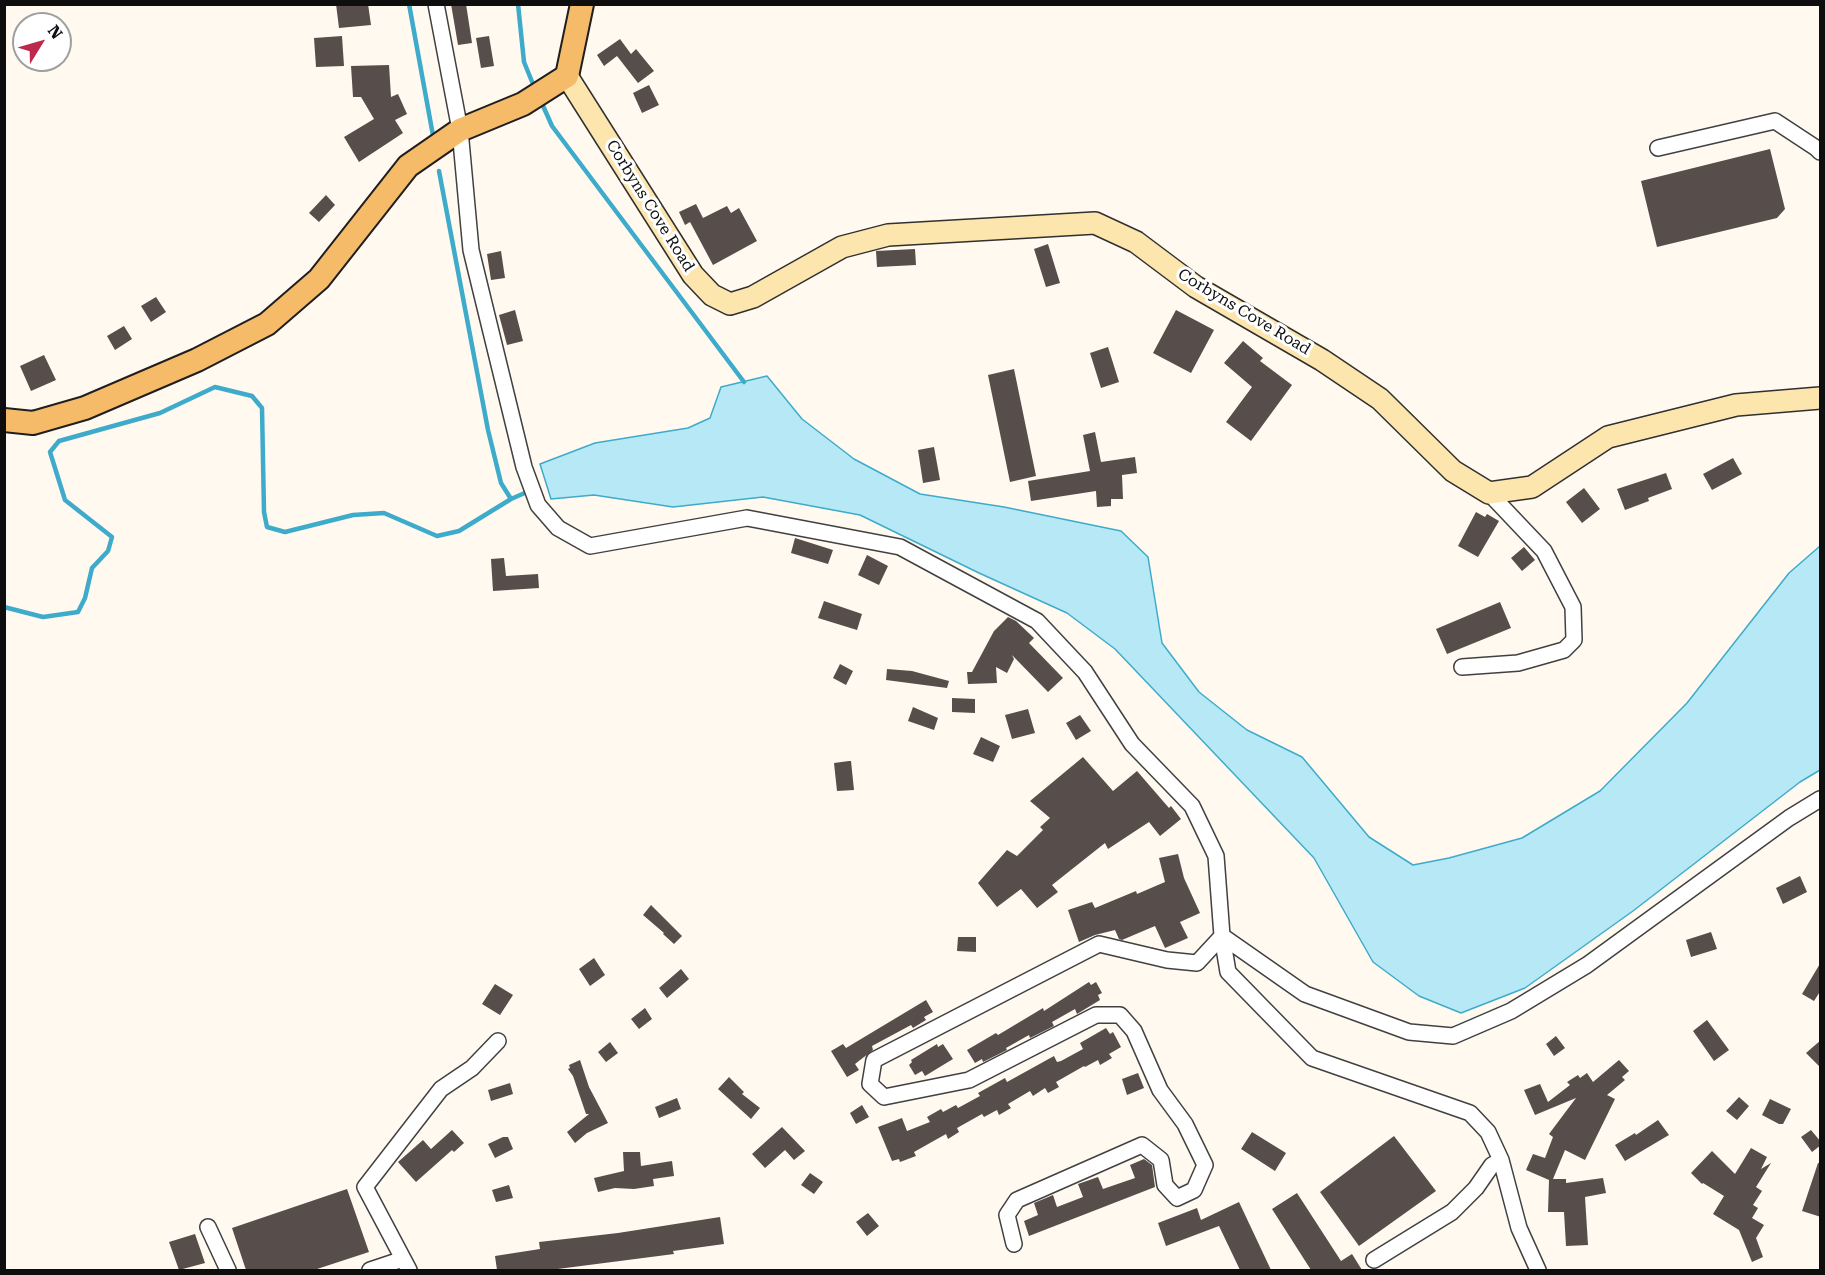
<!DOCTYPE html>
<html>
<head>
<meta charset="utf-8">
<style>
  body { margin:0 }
  #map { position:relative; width:1825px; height:1275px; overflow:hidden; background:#fff9f0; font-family:"Roboto Serif",serif }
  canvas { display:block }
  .frame { position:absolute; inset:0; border:6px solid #0e0e0e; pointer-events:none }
  .north { position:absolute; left:12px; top:12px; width:60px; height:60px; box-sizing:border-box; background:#fff; border:2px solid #9f9f9f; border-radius:50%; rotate:53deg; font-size:16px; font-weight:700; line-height:24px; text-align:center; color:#0e0e0e }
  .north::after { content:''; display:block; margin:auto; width:21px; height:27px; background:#bc294a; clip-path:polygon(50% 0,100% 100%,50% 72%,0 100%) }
</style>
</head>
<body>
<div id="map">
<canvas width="1825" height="1275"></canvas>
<div class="frame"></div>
<div class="north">N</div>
</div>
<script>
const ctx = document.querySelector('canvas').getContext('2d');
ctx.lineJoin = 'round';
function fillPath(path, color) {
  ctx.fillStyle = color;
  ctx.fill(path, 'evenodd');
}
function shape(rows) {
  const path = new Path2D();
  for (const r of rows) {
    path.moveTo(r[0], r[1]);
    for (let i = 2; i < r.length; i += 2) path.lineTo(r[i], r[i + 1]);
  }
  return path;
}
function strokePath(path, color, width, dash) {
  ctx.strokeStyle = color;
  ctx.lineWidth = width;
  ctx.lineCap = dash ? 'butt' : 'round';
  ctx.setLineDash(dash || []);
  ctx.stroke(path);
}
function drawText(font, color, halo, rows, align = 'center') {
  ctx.font = font + ' "Roboto Serif",serif';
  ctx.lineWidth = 6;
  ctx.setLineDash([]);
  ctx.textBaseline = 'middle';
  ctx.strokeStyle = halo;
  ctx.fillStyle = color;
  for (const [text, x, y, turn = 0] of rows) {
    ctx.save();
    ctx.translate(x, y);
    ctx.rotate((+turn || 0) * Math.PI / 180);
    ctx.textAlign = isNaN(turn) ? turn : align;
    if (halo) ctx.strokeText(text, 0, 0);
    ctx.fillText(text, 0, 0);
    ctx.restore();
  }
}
const water = shape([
  [767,376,802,419,854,459,920,494,1004,507,1121,531,1148,557,1162,643,1199,692,1247,730,1302,757,1369,837,1413,865,1449,858,1522,838,1600,791,1687,703,1789,573,1820,546,1820,770,1800,782,1633,911,1525,988,1461,1013,1419,996,1373,962,1314,858,1115,649,1067,613,979,573,860,515,763,497,673,507,594,495,551,499,540,464,595,443,688,428,710,418,721,387,767,376]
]);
fillPath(water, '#b6e9f5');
strokePath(water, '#3eabcb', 1.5);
strokePath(shape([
  [409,4,434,141],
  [518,4,524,62,535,89],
  [540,99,552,126,744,382],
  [439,171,488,430,501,483,511,499,527,492],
  [4,607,43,617,78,612,85,598,92,568,108,551,112,537,65,500,50,452,59,441,160,413,215,387,252,396,262,408,264,512,267,527,285,532,353,515,384,513,437,536,459,531,511,499]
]), '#3eabcb', 4.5);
fillPath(shape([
  [336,4,368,4,371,25,339,28],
  [451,4,466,4,472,43,458,45],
  [342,36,344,66,316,67,314,38],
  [489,36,494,66,481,68,476,38],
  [620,39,631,54,636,49,654,71,638,83,617,56,604,66,597,55],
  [389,65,391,97,398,94,407,114,395,120,403,133,359,162,344,137,374,119,361,97,353,97,351,66],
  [649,85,659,105,642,113,633,93],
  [1770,149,1785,209,1777,218,1657,247,1641,181],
  [326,195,335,205,319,222,309,213],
  [696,204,703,218,727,206,731,213,739,208,757,241,713,265,690,222,685,225,679,212],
  [1048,244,1060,283,1046,287,1034,249],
  [915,249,916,265,877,267,876,251],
  [501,251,505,278,491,280,487,254],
  [156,297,166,312,151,322,141,306],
  [515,310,523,341,507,345,499,315],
  [1176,310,1214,330,1191,373,1153,353],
  [124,326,132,339,115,350,107,336],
  [1243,341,1263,358,1260,361,1292,385,1251,441,1226,422,1252,387,1224,363],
  [1108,347,1119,382,1101,388,1090,353],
  [44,355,56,380,31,391,20,366],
  [1014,369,1036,476,1010,482,988,375],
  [1095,432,1101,462,1135,457,1137,473,1122,475,1123,499,1111,499,1111,506,1097,507,1096,491,1031,501,1028,481,1090,471,1083,435],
  [934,447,940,480,923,483,918,450],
  [1733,458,1742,474,1712,490,1703,474],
  [1666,473,1672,489,1648,498,1649,501,1625,510,1617,489],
  [1584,488,1600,509,1582,523,1566,502],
  [1476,512,1485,517,1487,514,1499,521,1478,557,1458,546],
  [795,538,833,550,828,564,791,553],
  [1524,547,1535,560,1522,571,1511,558],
  [867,555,888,566,879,585,858,575],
  [504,558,506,576,538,574,539,588,493,591,491,559],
  [824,601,862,614,857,630,818,618],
  [1500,602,1511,628,1447,654,1436,629],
  [1008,617,1016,621,1034,638,1029,643,1063,678,1048,692,1012,655,1014,659,1007,673,996,667,997,683,968,684,967,672,972,672,994,631],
  [840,664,853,671,846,685,833,678],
  [887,669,912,671,949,681,947,688,886,680],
  [952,698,975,699,975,713,952,712],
  [913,707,938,718,934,730,908,721],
  [1028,709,1035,733,1012,739,1005,715],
  [1080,715,1091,731,1076,740,1066,723],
  [981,737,1000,746,993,762,973,754],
  [1083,757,1113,791,1137,771,1169,808,1171,806,1181,819,1160,836,1149,822,1108,849,1105,843,1052,885,1058,892,1037,908,1021,889,997,907,978,883,1007,850,1017,856,1043,830,1040,827,1050,818,1030,801],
  [849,761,851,761,854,790,837,791,834,763],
  [1178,854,1184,878,1200,913,1180,922,1188,938,1165,948,1155,926,1122,940,1119,939,1115,930,1095,935,1079,942,1068,910,1092,902,1095,908,1136,891,1137,894,1165,882,1159,858],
  [1800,876,1807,892,1783,904,1776,888],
  [651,905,682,936,674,944,663,934,664,933,643,915],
  [1711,932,1717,949,1691,957,1686,940],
  [958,937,976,937,976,952,957,951],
  [594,958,605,975,590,986,579,969],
  [1821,962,1821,990,1814,1001,1802,994],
  [681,969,689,979,667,998,659,988],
  [1089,982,1091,985,1096,982,1102,993,1098,995,1100,1000,1077,1014,1075,1009,1052,1022,1054,1026,1030,1038,1029,1035,1006,1048,1007,1050,983,1062,982,1059,975,1063,967,1050,996,1033,998,1035,1043,1008,1044,1011],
  [495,984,513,995,500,1015,482,1004],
  [926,1000,933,1012,924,1017,926,1020,913,1028,911,1025,872,1046,873,1050,855,1064,859,1070,847,1077,831,1051,843,1044,846,1048],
  [645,1008,652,1019,639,1029,631,1019],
  [1707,1020,1729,1050,1714,1061,1693,1031],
  [1106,1028,1110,1034,1113,1032,1121,1047,1109,1054,1112,1058,1100,1065,1098,1060,1085,1067,1084,1066,1056,1082,1059,1087,1048,1093,1045,1088,1033,1096,1030,1091,1008,1104,1011,1108,999,1115,997,1110,984,1117,982,1114,957,1128,959,1132,948,1139,946,1134,914,1152,916,1156,900,1162,899,1159,892,1161,878,1127,902,1118,907,1131,930,1122,927,1117,941,1109,943,1112,956,1105,958,1108,980,1096,978,1093,1005,1078,1007,1082,1054,1056,1057,1062,1061,1061,1083,1049,1080,1043],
  [1556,1036,1565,1048,1554,1056,1546,1044],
  [1821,1040,1821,1068,1806,1053],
  [610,1042,618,1053,606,1062,598,1052],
  [937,1044,938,1047,943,1044,953,1059,925,1076,922,1071,915,1075,909,1065,912,1062,911,1060],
  [580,1060,589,1087,608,1123,587,1133,575,1143,567,1132,589,1114,586,1114,573,1076,568,1069,570,1068,569,1065],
  [1619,1060,1629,1071,1622,1077,1625,1080,1607,1095,1615,1099,1585,1160,1565,1150,1553,1179,1566,1179,1566,1183,1603,1178,1606,1193,1585,1197,1588,1245,1566,1246,1564,1212,1548,1212,1549,1180,1526,1170,1533,1154,1545,1158,1553,1137,1549,1134,1576,1098,1535,1115,1524,1090,1540,1084,1548,1102,1570,1085,1567,1082,1578,1075,1580,1078,1587,1073,1593,1082],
  [1138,1073,1144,1088,1127,1095,1122,1079],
  [729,1077,744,1092,742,1094,760,1108,751,1119,718,1089],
  [510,1083,513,1094,491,1101,488,1090],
  [1739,1097,1749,1106,1737,1120,1726,1111],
  [677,1098,681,1109,659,1118,655,1107],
  [1770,1099,1791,1109,1783,1124,1779,1124,1762,1115],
  [862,1105,869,1117,856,1124,850,1113],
  [1658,1120,1669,1135,1625,1161,1615,1145,1635,1133,1636,1135],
  [782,1127,805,1151,794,1160,785,1150,765,1168,752,1154],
  [452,1130,464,1143,454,1152,452,1150,416,1182,398,1162,423,1140,431,1149],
  [1811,1130,1821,1142,1821,1145,1812,1152,1801,1137],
  [1252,1132,1286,1153,1275,1171,1241,1149],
  [1394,1136,1436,1191,1359,1246,1320,1192],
  [503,1137,508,1137,513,1149,495,1158,488,1144],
  [1751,1148,1767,1157,1761,1169,1771,1163,1756,1187,1762,1191,1753,1205,1758,1208,1752,1218,1764,1225,1756,1238,1763,1257,1752,1262,1739,1230,1713,1214,1724,1196,1703,1183,1702,1184,1691,1173,1712,1151,1735,1174],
  [623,1152,640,1152,641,1166,672,1161,674,1176,653,1179,654,1186,634,1189,615,1188,598,1192,594,1178,624,1171],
  [1144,1159,1152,1165,1155,1187,1029,1236,1024,1221,1038,1215,1034,1203,1053,1195,1057,1207,1083,1197,1078,1184,1098,1177,1103,1189,1135,1178,1130,1165],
  [1818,1163,1821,1163,1821,1217,1802,1211],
  [810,1173,823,1182,814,1194,801,1185],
  [509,1185,513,1198,496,1202,492,1190],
  [347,1189,369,1252,314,1270,246,1270,232,1228],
  [1297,1193,1341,1261,1352,1254,1362,1270,1311,1270,1272,1209],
  [1239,1202,1271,1270,1240,1270,1219,1226,1166,1246,1158,1223,1197,1208,1201,1220],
  [868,1213,879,1226,867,1236,856,1222],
  [720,1217,724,1244,673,1251,674,1254,550,1270,497,1270,495,1256,540,1249,539,1242,618,1233],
  [195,1234,205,1263,179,1270,169,1242]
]), '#574d4b');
const minor = shape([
  [436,4,460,130,471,250,524,467,538,505,558,528,590,546,747,518,900,547,1037,621,1085,672,1132,744,1192,806,1216,856,1222,936,1305,994,1409,1032,1453,1036,1511,1011,1587,965,1789,818,1820,799],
  [1658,148,1775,121,1816,148,1820,152],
  [1462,667,1518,663,1564,650,1574,640,1573,607,1544,551,1489,493],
  [208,1227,228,1270],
  [1014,1244,1007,1215,1017,1200,1142,1145,1161,1160,1165,1185,1177,1198,1194,1190,1205,1165,1185,1124,1160,1090,1134,1031,1120,1015,1096,1015,969,1080,884,1097,870,1084,874,1060,1099,944,1167,960,1197,963,1222,936,1228,972,1312,1058,1470,1113,1488,1132,1501,1160,1519,1228,1538,1270],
  [1374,1260,1452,1212,1476,1188,1492,1165,1501,1160],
  [370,1270,403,1259],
  [409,1270,365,1187,441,1089,472,1068,498,1041]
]);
const secondary = shape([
  [567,76,693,275,712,295,730,304,753,297,842,247,888,235,1095,223,1136,242,1196,287,1322,360,1380,399,1453,471,1489,493,1532,487,1608,437,1736,405,1820,398]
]);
const primary = shape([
  [4,420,33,423,85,408,197,360,267,324,319,279,408,166,460,130,523,104,567,76,582,4]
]);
strokePath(minor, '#414141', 18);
strokePath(secondary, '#303030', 24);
strokePath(primary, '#1f1f1f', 26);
strokePath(minor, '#fff', 15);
strokePath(secondary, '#fde6ad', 21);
strokePath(primary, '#f6bb69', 22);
drawText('16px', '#0e0e0e', '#fff', [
  ["Corbyns Cove Road",650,206,58],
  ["Corbyns Cove Road",1244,312,31]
]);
</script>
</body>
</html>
